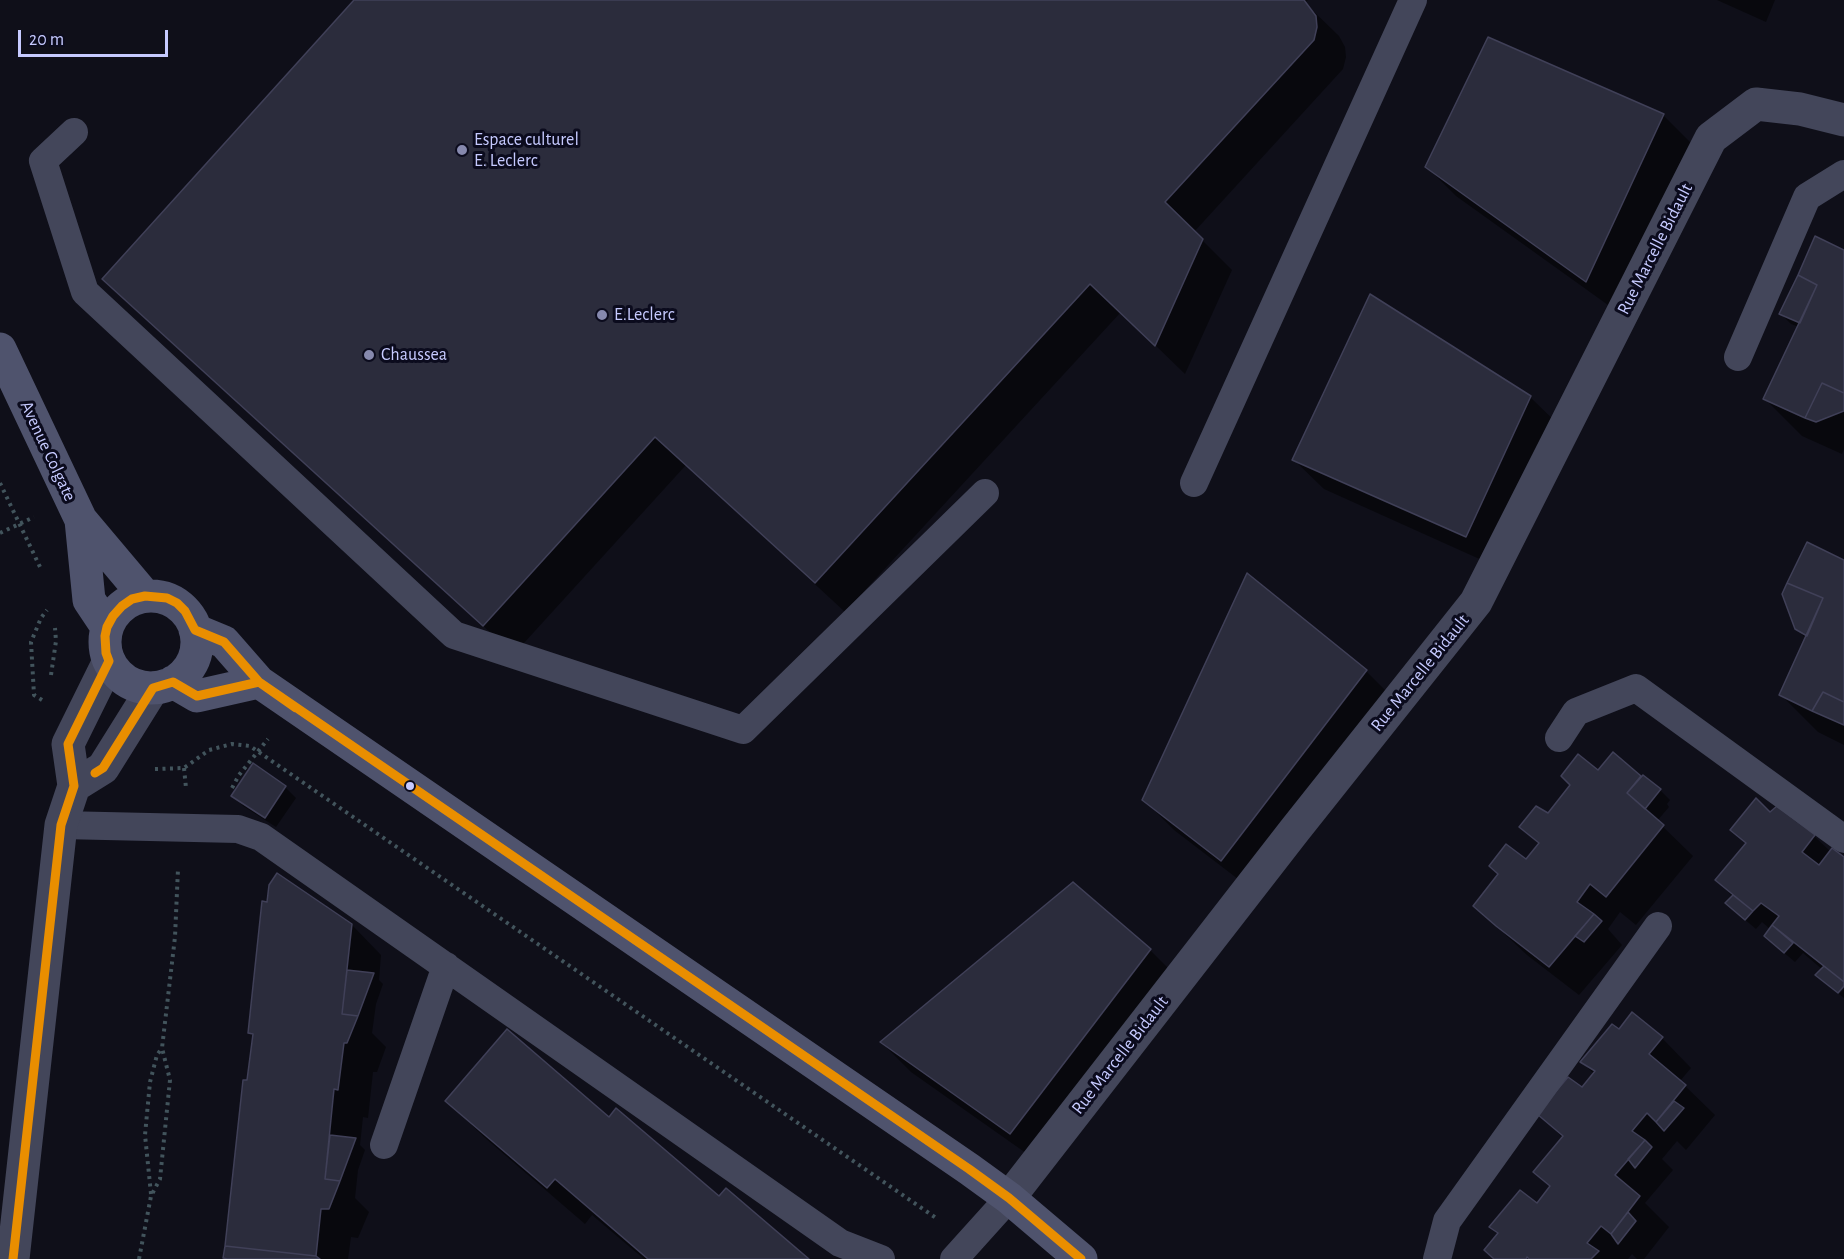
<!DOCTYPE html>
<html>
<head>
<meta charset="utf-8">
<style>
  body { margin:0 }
  #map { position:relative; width:1844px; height:1259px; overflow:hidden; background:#0f0f19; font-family:"Alegreya Sans",sans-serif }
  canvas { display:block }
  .scale { position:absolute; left:18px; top:30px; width:150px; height:27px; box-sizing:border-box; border:3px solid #c6caff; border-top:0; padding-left:8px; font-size:18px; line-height:21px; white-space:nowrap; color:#c6caff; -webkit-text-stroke:4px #0b0b1d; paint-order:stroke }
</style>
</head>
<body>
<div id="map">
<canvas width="1844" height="1259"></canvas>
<div class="scale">20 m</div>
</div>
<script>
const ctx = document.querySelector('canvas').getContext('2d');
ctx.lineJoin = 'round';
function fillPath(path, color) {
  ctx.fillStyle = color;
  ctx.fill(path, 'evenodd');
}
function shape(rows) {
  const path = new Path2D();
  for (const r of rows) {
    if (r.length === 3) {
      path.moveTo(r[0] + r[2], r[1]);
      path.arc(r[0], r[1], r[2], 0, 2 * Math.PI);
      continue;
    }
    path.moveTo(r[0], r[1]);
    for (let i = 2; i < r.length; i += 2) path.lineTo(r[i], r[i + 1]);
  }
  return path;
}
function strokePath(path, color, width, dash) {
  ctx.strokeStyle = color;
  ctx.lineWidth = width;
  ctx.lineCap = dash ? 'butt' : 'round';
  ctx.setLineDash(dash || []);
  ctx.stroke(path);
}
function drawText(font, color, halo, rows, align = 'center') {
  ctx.font = font + ' "Alegreya Sans",sans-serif';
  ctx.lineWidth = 6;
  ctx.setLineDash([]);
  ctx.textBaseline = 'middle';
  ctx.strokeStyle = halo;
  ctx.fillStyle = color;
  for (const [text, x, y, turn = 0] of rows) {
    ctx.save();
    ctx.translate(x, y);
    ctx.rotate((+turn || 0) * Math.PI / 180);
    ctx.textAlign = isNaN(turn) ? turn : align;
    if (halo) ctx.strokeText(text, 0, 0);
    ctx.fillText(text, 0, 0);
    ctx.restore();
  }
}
fillPath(shape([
  [355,0,1308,0,1305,3,1339,36,1345,47,1346,57,1343,69,1194,232,1232,270,1185,374,1121,312,845,612,686,465,514,654,134,309,104,279],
  [1717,0,1775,0,1766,22],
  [1663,115,1692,144,1615,310,1456,196,1427,167],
  [1844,251,1844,449,1842,454,1802,436,1765,399,1799,327,1791,324,1781,314],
  [1530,397,1560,426,1495,566,1324,489,1294,460],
  [1844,561,1844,745,1818,732,1781,695,1806,639,1796,628],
  [1247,575,1366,671,1396,701,1251,889,1174,830,1144,800],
  [1614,754,1642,779,1660,790,1670,800,1667,804,1669,807,1657,821,1693,856,1636,925,1620,912,1608,929,1622,945,1579,995,1527,955,1475,906,1526,861,1540,845,1521,827,1548,815,1598,773],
  [253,765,285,787,296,798,276,827,243,806,233,795],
  [1777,808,1814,836,1831,852,1844,859,1844,986,1836,992,1818,975,1823,970,1803,953,1795,962,1776,946,1770,929,1762,922,1756,929,1737,913,1733,897,1717,880,1747,845,1732,830,1770,814],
  [352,925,381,955,379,980,383,984,376,1004,372,1033,386,1047,377,1072,373,1072,368,1118,363,1117,360,1145,365,1150,358,1170,355,1198,369,1212,358,1238,351,1237,348,1259,226,1259,254,1037,250,1033],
  [1150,950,1180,980,1040,1163,911,1072,882,1043],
  [1844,989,1844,998,1839,994],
  [1619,1031,1662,1038,1691,1068,1680,1081,1715,1115,1686,1150,1677,1141,1662,1159,1673,1170,1645,1203,1669,1227,1644,1259,1637,1259,1632,1254,1628,1259,1495,1259,1499,1235,1491,1227,1537,1205,1551,1188,1535,1172,1563,1138,1539,1114,1582,1089,1594,1074,1582,1062],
  [447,1101,609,1119,807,1259,644,1259,592,1215,585,1224,484,1137]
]), '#0007');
const building = shape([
  [354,0,1304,0,1316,16,1317,27,1314,40,1165,202,1203,239,1155,346,1090,284,815,583,655,437,483,626,102,279,354,0],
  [1488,37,1664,114,1586,282,1425,167,1488,37],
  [1815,236,1844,250,1844,393,1822,383,1805,418,1763,399,1817,285,1798,275,1815,236],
  [1798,275,1817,285,1800,323,1779,314,1798,275],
  [1370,294,1531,396,1466,537,1292,460,1370,294],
  [1822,383,1844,393,1844,411,1816,422,1805,418,1822,383],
  [1807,542,1844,560,1844,702,1823,692,1812,711,1779,695,1823,598,1787,583,1807,542],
  [1247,573,1367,670,1221,861,1142,800,1247,573],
  [1787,583,1823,598,1807,636,1795,629,1782,594,1787,583],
  [1823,692,1844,702,1844,725,1812,711,1823,692],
  [1613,752,1641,776,1627,793,1664,825,1606,897,1590,884,1577,902,1594,914,1549,967,1496,926,1473,906,1498,874,1489,866,1506,844,1526,859,1539,843,1519,827,1536,806,1548,813,1570,785,1561,776,1578,754,1598,770,1613,752],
  [253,763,286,786,265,818,231,796,253,763],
  [1643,775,1661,789,1645,809,1627,793,1643,775],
  [1756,798,1770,812,1777,806,1815,835,1802,852,1819,865,1832,848,1844,857,1844,982,1772,925,1779,916,1761,903,1753,911,1715,880,1746,843,1730,830,1756,798],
  [277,873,352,924,342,1014,358,1016,347,1043,344,1043,338,1090,334,1089,325,1179,340,1181,329,1209,321,1209,316,1256,225,1246,243,1080,247,1080,253,1034,248,1033,262,901,267,902,269,885,277,873],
  [1073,882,1151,949,1010,1134,880,1042,1073,882],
  [1733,895,1753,911,1745,920,1725,903,1733,895],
  [1594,914,1602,921,1584,942,1575,936,1594,914],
  [1772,925,1793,943,1784,953,1764,936,1772,925],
  [1824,966,1844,982,1844,986,1838,993,1815,975,1824,966],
  [347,970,374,973,358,1016,342,1014,347,970],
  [1632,1012,1663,1037,1649,1054,1686,1085,1656,1122,1647,1113,1632,1131,1645,1140,1615,1175,1640,1196,1611,1234,1601,1226,1587,1243,1599,1251,1591,1259,1529,1259,1527,1257,1526,1259,1494,1259,1484,1250,1498,1233,1489,1227,1520,1190,1537,1203,1550,1186,1533,1172,1563,1136,1537,1114,1568,1077,1582,1087,1595,1071,1580,1062,1612,1024,1619,1029,1632,1012],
  [507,1029,609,1117,616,1108,719,1196,726,1188,809,1259,648,1259,555,1179,547,1188,445,1101,507,1029],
  [1674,1101,1684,1108,1664,1131,1656,1122,1674,1101],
  [330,1135,356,1138,340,1181,325,1179,330,1135],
  [1645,1140,1652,1147,1635,1168,1628,1159,1645,1140],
  [1628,1212,1636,1221,1618,1244,1611,1234,1628,1212],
  [225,1246,316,1256,320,1259,227,1259,223,1258,225,1246]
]);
fillPath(building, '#2b2c3c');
strokePath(building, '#404058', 1.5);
strokePath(shape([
  [0,483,40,567],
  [0,533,34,517],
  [51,675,56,641,55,628],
  [42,700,34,695,31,642,41,618,47,610],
  [184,768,186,788],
  [155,769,184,768,209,750,232,744,250,746,936,1218],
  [232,788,239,775,268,739],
  [151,1194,145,1135,150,1082,157,1055,162,1048],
  [139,1259,151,1196,160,1179,170,1080,162,1048,175,937,178,869]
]), '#42545c', 4, [3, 4.5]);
strokePath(shape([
  [74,132,43,161,85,292,454,635,743,730,985,493],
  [1738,357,1807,197,1844,174],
  [1194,483,1413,0],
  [1559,738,1576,712,1636,688,1844,839],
  [61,825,238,829,261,837,840,1243,881,1259],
  [384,1145,446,966],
  [954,1259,1009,1198],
  [1437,1259,1447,1221,1658,926]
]), '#43465a', 28);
strokePath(shape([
  [74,786,103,768,153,688],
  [1009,1198,1294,831,1476,602,1711,138,1756,104,1800,109,1844,120],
  [13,1259,61,825,74,786,68,744,109,661]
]), '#43465a', 33);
strokePath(shape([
  [0,349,81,520,145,596],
  [81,520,89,600,107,627],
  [151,642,46],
  [195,630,224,642,259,682,969,1169,1009,1198,1081,1259],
  [173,682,197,696,259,682]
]), '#4f536d', 33);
strokePath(shape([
  [95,773,103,768,153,688,173,682,197,696,259,682,296,708],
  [13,1259,61,825,74,786,68,744,109,661,106,653,105,636,107,627,113,616,122,606,132,599,145,596,167,598,177,603,185,611,195,630,224,642,259,682,969,1169,1009,1198,1081,1259]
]), '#e98e00', 9);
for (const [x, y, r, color] of [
  [462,150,6,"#8689ae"],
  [602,315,6,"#8689ae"],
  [369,355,6,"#8689ae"],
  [410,786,5,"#c6caff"]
]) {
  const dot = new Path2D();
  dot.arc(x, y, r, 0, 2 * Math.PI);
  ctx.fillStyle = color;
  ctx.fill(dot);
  strokePath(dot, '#0b0b1d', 2);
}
drawText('18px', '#c6caff', '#0b0b1d', [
  ["Espace culturel",474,140],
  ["E. Leclerc",474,161],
  ["E.Leclerc",614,315],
  ["Chaussea",381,355]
], 'left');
drawText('18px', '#c6caff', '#0b0b1d', [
  ["Rue Marcelle Bidault",1655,249,-63],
  ["Avenue Colgate",48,451,65],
  ["Rue Marcelle Bidault",1420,673,-51],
  ["Rue Marcelle Bidault",1120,1055,-52]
]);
</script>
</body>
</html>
